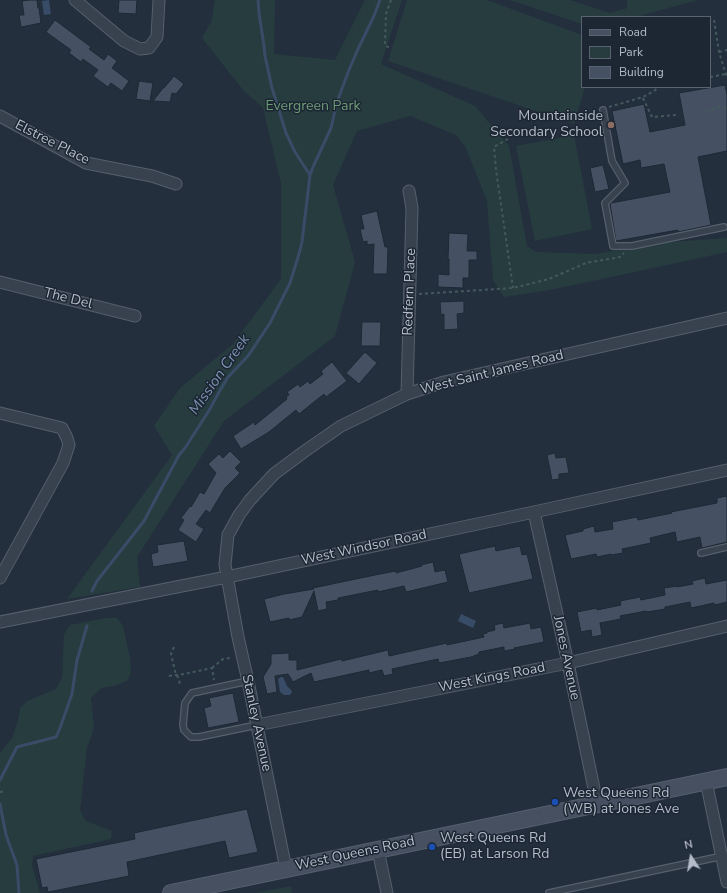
<!DOCTYPE html>
<html>
<head>
<meta charset="utf-8">
<style>
  body { margin:0 }
  #map { position:relative; width:727px; height:893px; overflow:hidden; background:#242f3e; font-family:"Nunito Sans",sans-serif }
  canvas { display:block }
  .legend { position:absolute; left:581px; top:16px; width:130px; height:72px; box-sizing:border-box; background:#1d2633; border:1px solid #59626f; margin:0; padding:5px 7px; list-style:none; font-size:12px; color:#b4bcc9 }
  .legend li { display:flex; align-items:center; gap:8px; height:20px }
  .legend b { width:20px; border:1px solid #59626f }
  .north { position:absolute; left:671px; top:837px; width:40px; height:40px; -webkit-text-stroke:3px #1d2633; paint-order:stroke; rotate:348deg; font-size:11px; font-weight:700; line-height:16px; text-align:center; color:#b4bcc9 }
  .north::after { content:''; display:block; margin:auto; width:14px; height:18px; background:#b4bcc9; clip-path:polygon(50% 0,100% 100%,50% 72%,0 100%) }
</style>
</head>
<body>
<div id="map">
<canvas width="727" height="893"></canvas>
<ul class="legend">
<li><b style="height:5px;background:#465061"></b>Road</li>
<li><b style="height:11px;background:#263c3f"></b>Park</li>
<li><b style="height:11px;background:#455162"></b>Building</li>
</ul>
<div class="north">N</div>
</div>
<script>
const ctx = document.querySelector('canvas').getContext('2d');
ctx.lineJoin = 'round';
function fillPath(path, color) {
  ctx.fillStyle = color;
  ctx.fill(path, 'evenodd');
}
function shape(rows) {
  const path = new Path2D();
  for (const r of rows) {
    path.moveTo(r[0], r[1]);
    for (let i = 2; i < r.length; i += 2) path.lineTo(r[i], r[i + 1]);
  }
  return path;
}
function strokePath(path, color, width, dash) {
  ctx.strokeStyle = color;
  ctx.lineWidth = width;
  ctx.lineCap = dash ? 'butt' : 'round';
  ctx.setLineDash(dash || []);
  ctx.stroke(path);
}
function drawText(font, color, halo, rows, align = 'center') {
  ctx.font = font + ' "Nunito Sans",sans-serif';
  ctx.lineWidth = 3;
  ctx.setLineDash([]);
  ctx.textBaseline = 'middle';
  ctx.strokeStyle = halo;
  ctx.fillStyle = color;
  for (const [text, x, y, turn = 0] of rows) {
    ctx.save();
    ctx.translate(x, y);
    ctx.rotate((+turn || 0) * Math.PI / 180);
    ctx.textAlign = isNaN(turn) ? turn : align;
    if (halo) ctx.strokeText(text, 0, 0);
    ctx.fillText(text, 0, 0);
    ctx.restore();
  }
}
fillPath(shape([
  [215,0,275,0,274,54,335,60,365,0,402,0,381,64,475,106,509,146,527,246,536,252,596,254,656,243,727,238,727,252,663,266,550,290,504,297,493,280,487,201,465,146,456,135,410,116,357,131,333,185,355,262,335,336,224,421,137,557,140,587,67,599,172,455,154,426,180,388,233,344,281,279,281,183,263,108,243,90,202,38,212,20],
  [407,0,487,0,582,35,582,87,585,87,574,124,388,61],
  [510,0,570,0,610,13,627,8,627,0,698,0,643,15,640,17,582,17,582,24],
  [574,135,592,229,535,241,516,146],
  [106,618,117,618,123,626,130,658,131,673,127,681,114,686,101,688,91,698,94,728,90,740,87,747,80,810,85,820,94,824,112,831,111,839,33,856,32,865,40,893,0,893,0,753,12,738,18,721,20,708,27,701,56,689,62,678,64,634,70,625],
  [291,886,292,893,255,893]
]), '#263c3f');
fillPath(shape([
  [49,0,51,14,44,15,42,1],
  [461,614,476,621,473,628,458,621],
  [281,677,283,677,287,686,291,690,292,692,290,695,284,695,280,692,278,679]
]), '#394c67');
strokePath(shape([
  [258,0,259,13,264,46,265,56,272,88,286,133,295,152,310,175],
  [92,591,97,581,144,521,179,455,185,448,210,409,219,392,228,377,248,356,270,323,290,283,299,254,302,242,310,175,313,167,331,128,337,102,349,70,358,49,374,16,380,0],
  [0,780,17,747,56,737,60,728,72,694,77,660,87,626],
  [0,804,6,835,17,865,19,893]
]), '#394c67', 3);
const building = shape([
  [29,0,37,0,38,8,39,8,41,23,21,27,19,15,24,15,22,1,29,0],
  [119,0,137,0,136,14,118,13,119,0],
  [55,20,91,47,89,49,104,60,108,54,117,61,112,68,129,81,122,91,111,83,108,87,93,76,98,70,83,59,81,62,69,53,71,50,46,32,55,20],
  [174,76,184,84,176,94,172,93,170,102,153,101,163,88,164,88,174,76],
  [139,81,153,83,150,101,136,99,139,81],
  [725,85,727,95,727,151,698,157,711,225,678,232,678,230,616,241,610,204,611,203,670,192,664,164,641,168,640,160,623,164,612,111,644,104,650,132,685,125,679,93,725,85],
  [603,165,609,189,595,192,590,168,603,165],
  [377,211,385,247,388,247,387,274,373,274,374,244,367,245,367,241,363,242,360,229,364,229,361,215,377,211],
  [449,233,468,234,467,251,477,251,477,260,469,260,469,278,463,278,463,288,438,287,438,274,449,275,449,259,448,259,449,233],
  [462,301,464,301,464,313,457,314,458,329,444,330,444,314,441,315,440,302,462,301],
  [362,322,381,322,380,346,361,346,362,322],
  [365,352,377,363,359,384,346,373,365,352],
  [332,362,347,381,326,397,324,394,299,414,296,410,269,432,241,449,233,436,254,422,255,425,287,399,286,397,289,395,287,392,298,384,300,387,308,381,310,384,323,374,321,371,332,362],
  [230,451,241,462,235,468,240,473,225,488,210,513,206,510,196,524,204,529,196,542,178,530,184,520,181,518,190,506,191,507,200,492,204,494,216,473,208,464,219,454,223,458,230,451],
  [555,453,556,458,566,457,569,473,559,474,559,479,552,480,547,455,555,453],
  [727,496,727,542,702,548,700,537,677,542,675,532,650,538,651,543,622,549,623,553,611,555,611,554,597,557,596,554,571,559,565,535,583,531,583,529,594,526,595,532,613,529,612,522,637,517,638,520,672,513,671,512,717,503,717,498,727,496],
  [184,541,188,561,153,567,151,554,158,552,157,545,184,541],
  [495,546,496,551,520,546,522,555,527,554,533,579,469,593,459,554,495,546],
  [433,562,435,572,445,570,448,582,406,592,404,586,378,592,378,590,338,598,338,600,326,602,327,609,318,611,314,591,302,617,289,620,289,618,270,622,264,599,284,594,314,589,313,588,375,575,396,571,396,573,422,566,421,565,433,562],
  [705,578,706,584,727,580,727,602,715,605,714,603,691,608,690,602,665,607,665,609,647,612,646,611,620,616,621,619,600,623,602,635,592,637,591,630,581,632,577,612,597,608,597,610,621,605,620,601,640,597,641,600,665,595,664,588,677,586,677,587,693,584,692,581,705,578],
  [503,623,504,628,530,623,531,629,541,627,544,642,514,648,515,649,504,651,504,647,479,652,479,654,471,657,439,663,438,659,392,669,393,674,384,676,382,670,369,673,369,670,314,682,311,673,293,682,288,674,275,676,277,692,267,694,263,677,271,664,271,654,289,653,289,660,297,660,297,670,341,659,342,661,388,650,389,656,447,643,447,645,484,637,483,634,487,633,487,632,495,630,494,625,503,623],
  [233,693,239,722,208,728,204,708,211,706,209,698,233,693],
  [247,809,258,852,229,858,225,841,127,862,129,876,48,892,47,887,42,888,36,859,135,839,134,833,247,809]
]);
fillPath(building, '#455162');
strokePath(building, '#1f2835', 1);
const service = shape([
  [603,110,612,161,625,183,605,203,613,246,632,246,724,227],
  [701,553,727,547],
  [248,681,192,693,185,703,183,725,184,730,191,737,199,737,257,725],
  [549,893,723,856]
]);
const minor = shape([
  [75,0,124,41,140,49,149,48,157,37,159,0],
  [0,116,86,163,152,176,176,184],
  [0,282,135,316],
  [407,394,412,208,409,191],
  [0,413,62,428,67,438,69,445,63,463,0,578],
  [534,512,568,663,597,803],
  [0,622,227,577,534,512,727,470],
  [257,725,568,663,727,626],
  [706,781,727,882],
  [378,850,387,893],
  [286,869,248,681,238,637,225,565,228,535,239,515,250,500,274,474,305,451,341,426,407,394,444,382,727,318]
]);
const secondary = shape([
  [171,893,727,777]
]);
strokePath(service, '#565f6c', 8);
strokePath(minor, '#565f6c', 13);
strokePath(secondary, '#565f6c', 18);
strokePath(shape([
  [391,0,386,14,385,46,392,48],
  [714,20,719,52,727,78],
  [719,52,727,50],
  [710,77,726,74],
  [643,98,652,117,676,115],
  [609,107,643,97,654,91,659,87],
  [706,112,720,107,727,108],
  [508,139,494,147,496,170,513,288],
  [419,294,513,288,549,279,586,263,620,257,624,253],
  [174,647,171,654,176,675,179,678,180,686],
  [212,668,223,659,230,658],
  [169,676,184,674,212,668,214,680],
  [0,792,5,791]
]), '#44595c', 2, [3, 3]);
strokePath(service, '#38414e', 5.5);
strokePath(minor, '#38414e', 11);
strokePath(secondary, '#465061', 16);
for (const [x, y, r, color] of [
  [611,125,4,"#8d6e63"],
  [555,802,4,"#1a4fb4"],
  [432,847,4,"#1a4fb4"]
]) {
  const dot = new Path2D();
  dot.arc(x, y, r, 0, 2 * Math.PI);
  ctx.fillStyle = color;
  ctx.fill(dot);
  strokePath(dot, '#1d2633', 1.5);
}
drawText('14px', '#6b9a76', '#1d2633', [
  ["Evergreen Park",313,107]
]);
drawText('14px', '#b4bcc9', '#1d2633', [
  ["Mountainside",603,117,"right"],
  ["Secondary School",603,133,"right"],
  ["West Queens Rd",563,794],
  ["(WB) at Jones Ave",563,810],
  ["West Queens Rd",440,839],
  ["(EB) at Larson Rd",440,855]
], 'left');
drawText('14px', '#b4bcc9', '#1d2633', [
  ["Elstree Place",52,143,27],
  ["Redfern Place",410,292,-88],
  ["The Del",68,299,14],
  ["West Saint James Road",492,373,-14],
  ["West Windsor Road",364,548,-12],
  ["Jones Avenue",566,658,78],
  ["West Kings Road",492,678,-11],
  ["Stanley Avenue",256,723,78],
  ["West Queens Road",355,854,-12]
]);
drawText('italic 15px', '#7c92b1', '#1d2633', [
  ["Mission Creek",220,375,-55]
]);
</script>
</body>
</html>
